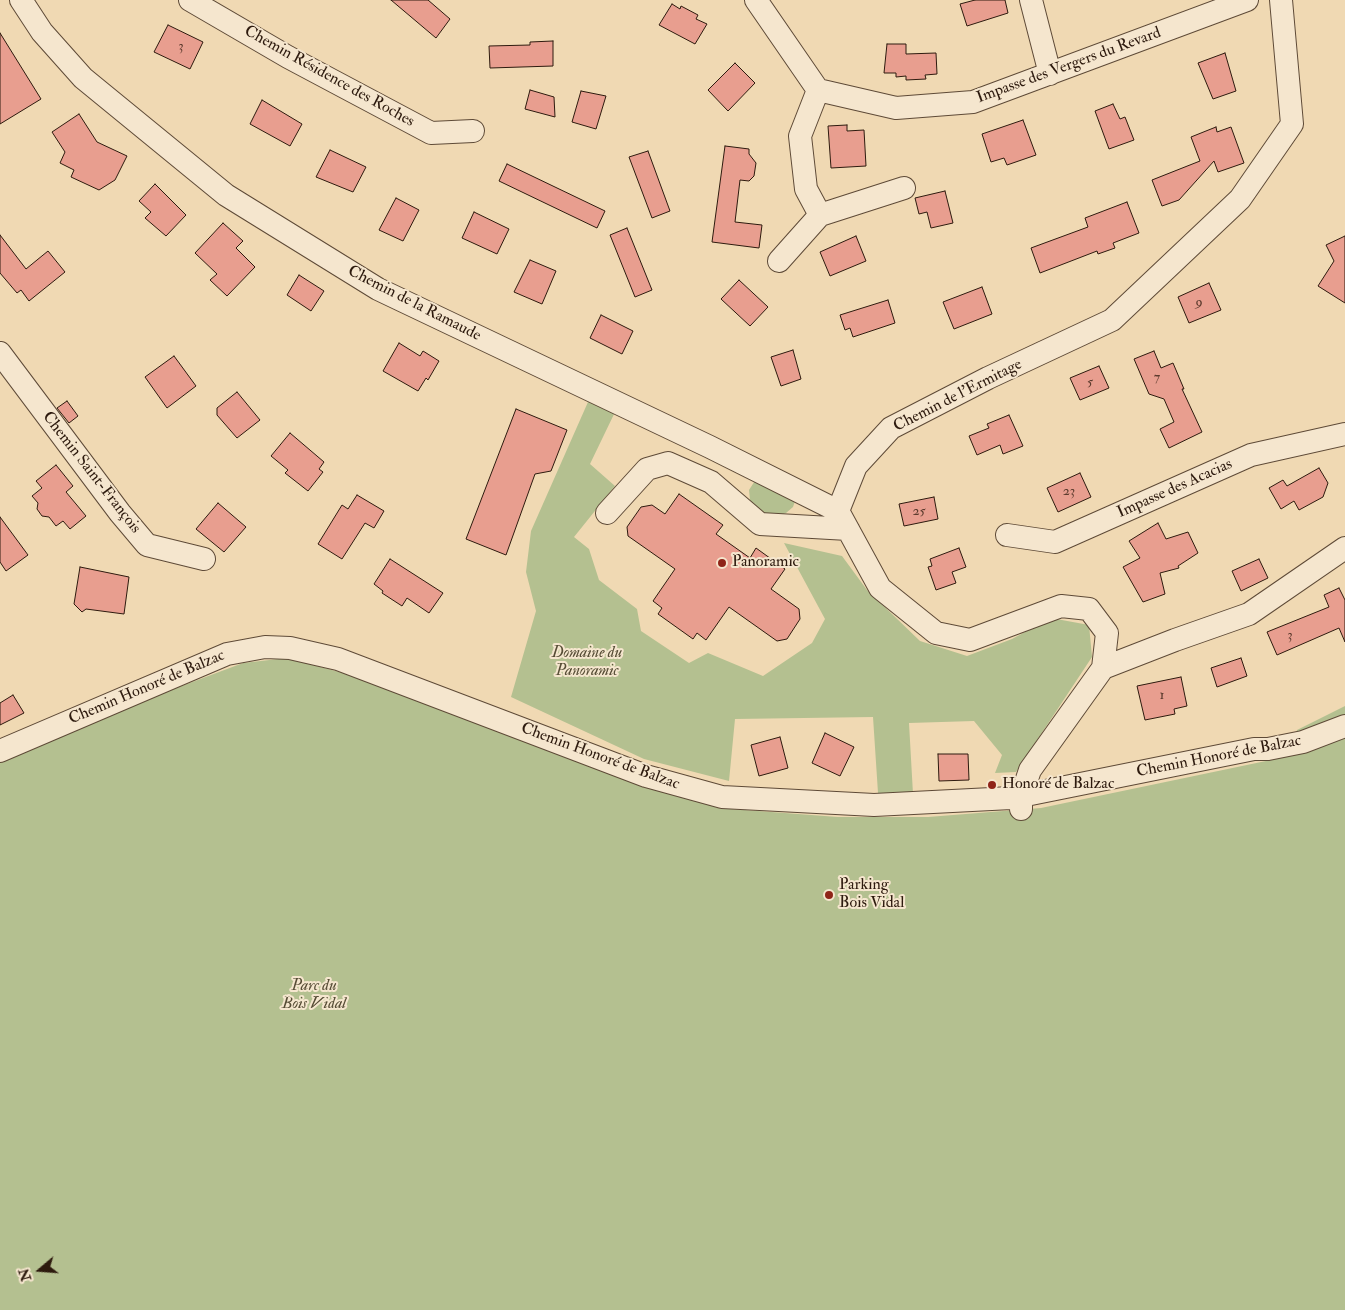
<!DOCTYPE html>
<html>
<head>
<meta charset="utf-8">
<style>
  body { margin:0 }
  #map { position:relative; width:1345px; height:1310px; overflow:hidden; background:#f0d9b3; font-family:"IM FELL Double Pica",serif }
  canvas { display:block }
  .north { position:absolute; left:15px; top:1245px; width:50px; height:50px; -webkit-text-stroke:4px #f5e6ce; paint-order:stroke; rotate:252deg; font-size:14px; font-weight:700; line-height:20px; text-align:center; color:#2d1a0e }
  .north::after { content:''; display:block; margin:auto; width:18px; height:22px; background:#2d1a0e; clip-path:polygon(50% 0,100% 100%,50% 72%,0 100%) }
</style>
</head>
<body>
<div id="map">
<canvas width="1345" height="1310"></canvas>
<div class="north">N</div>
</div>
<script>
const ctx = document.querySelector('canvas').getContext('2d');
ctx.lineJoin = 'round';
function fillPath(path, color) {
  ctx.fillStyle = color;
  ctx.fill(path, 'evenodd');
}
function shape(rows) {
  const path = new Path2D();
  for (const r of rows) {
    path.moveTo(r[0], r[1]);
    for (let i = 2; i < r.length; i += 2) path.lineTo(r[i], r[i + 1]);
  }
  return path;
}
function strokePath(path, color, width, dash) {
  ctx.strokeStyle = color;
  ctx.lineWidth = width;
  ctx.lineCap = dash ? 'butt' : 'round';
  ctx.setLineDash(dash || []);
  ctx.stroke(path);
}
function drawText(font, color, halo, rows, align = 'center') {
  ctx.font = font + ' "IM FELL Double Pica",serif';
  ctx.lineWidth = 4;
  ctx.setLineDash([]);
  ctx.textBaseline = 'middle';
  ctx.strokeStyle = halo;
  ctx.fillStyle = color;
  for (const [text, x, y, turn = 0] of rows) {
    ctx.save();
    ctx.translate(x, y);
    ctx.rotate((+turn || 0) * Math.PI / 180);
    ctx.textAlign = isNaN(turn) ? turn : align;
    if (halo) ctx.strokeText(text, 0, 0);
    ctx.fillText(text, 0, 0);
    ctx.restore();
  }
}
fillPath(shape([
  [588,402,616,410,590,464,615,486,574,537,589,549,599,580,637,609,641,631,689,663,708,653,763,676,812,643,825,619,784,543,842,556,867,590,920,641,967,656,1012,639,1051,618,1089,625,1092,657,1016,772,995,773,1002,755,974,721,909,723,913,794,878,793,873,717,735,719,729,781,644,759,511,697,536,611,526,572,531,531],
  [758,476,796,498,793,507,786,513,772,518,756,508,750,500,749,490],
  [287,658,343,673,535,745,718,808,838,817,928,817,1041,808,1309,752,1345,738,1345,1310,0,1310,0,762,139,702,243,663],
  [1345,706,1345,720,1296,734,1297,730]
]), '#b4c090');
const building = shape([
  [391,0,428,0,450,19,436,38,391,0],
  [975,0,1005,0,1008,13,967,26,960,4,975,0],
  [672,4,680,9,681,6,698,15,696,19,707,24,695,44,659,25,672,4],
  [168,25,203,42,190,69,154,52,168,25],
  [0,33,41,99,0,124,0,33],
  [553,41,553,66,490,68,489,46,530,45,530,42,553,41],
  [887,44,906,44,906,54,936,53,937,74,925,75,926,79,906,80,906,76,896,77,896,73,884,73,887,44],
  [1225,53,1236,91,1213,99,1198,63,1225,53],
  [735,63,755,83,728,111,708,90,735,63],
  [530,90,554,97,555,117,525,109,530,90],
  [581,91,606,96,596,129,572,122,581,91],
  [262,100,302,124,290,146,250,124,262,100],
  [1113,104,1120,119,1125,117,1134,140,1109,149,1095,111,1113,104],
  [79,114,97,142,127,156,115,180,99,190,71,177,74,170,60,163,65,152,52,132,79,114],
  [1023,120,1036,155,1007,165,1004,158,991,162,982,134,1023,120],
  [847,125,847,131,864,130,866,166,831,168,828,126,847,125],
  [1216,127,1217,132,1231,127,1244,163,1218,172,1214,161,1179,200,1162,206,1152,180,1200,161,1191,137,1216,127],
  [725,146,749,149,749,154,756,163,754,176,749,181,740,180,735,222,762,225,759,248,712,242,725,146],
  [330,150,366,167,353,192,316,177,330,150],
  [648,151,670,211,652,218,629,157,648,151],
  [507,164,605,211,597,228,499,181,507,164],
  [155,184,186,215,166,236,145,218,151,212,139,201,155,184],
  [945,191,953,223,931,228,927,212,919,214,915,198,945,191],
  [396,198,419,210,403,241,379,230,396,198],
  [1127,202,1139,233,1113,243,1115,248,1098,254,1097,251,1040,273,1031,248,1088,227,1085,218,1127,202],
  [474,212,509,229,497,254,462,238,474,212],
  [223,223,243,241,236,248,255,267,227,296,210,280,217,274,195,253,223,223],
  [627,228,652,290,635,297,610,235,627,228],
  [0,235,26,269,48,251,65,272,29,301,21,290,17,293,0,273,0,235],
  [856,236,866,261,830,276,820,252,856,236],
  [1345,236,1345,303,1318,286,1334,261,1326,245,1345,236],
  [530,260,556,271,542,304,514,292,530,260],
  [299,275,324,291,311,311,287,295,299,275],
  [739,280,768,307,750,326,721,299,739,280],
  [1209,283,1221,310,1189,323,1178,297,1209,283],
  [982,287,992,314,954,329,943,302,982,287],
  [888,300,895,323,853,337,850,328,845,330,840,315,888,300],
  [601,315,633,331,622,354,590,338,601,315],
  [399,343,420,356,423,351,439,361,428,380,426,378,418,391,383,371,399,343],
  [793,350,801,379,781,386,771,357,793,350],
  [1154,351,1161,368,1173,363,1184,389,1182,389,1202,432,1169,448,1160,429,1174,422,1164,399,1149,394,1134,359,1154,351],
  [174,356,196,386,167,408,145,377,174,356],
  [1099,366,1109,388,1080,400,1070,378,1099,366],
  [237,392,260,420,237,438,217,415,217,408,237,392],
  [67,401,78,416,69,423,57,408,67,401],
  [516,409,567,430,551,471,535,474,506,555,466,539,516,409],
  [1009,415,1023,446,1003,454,1000,445,977,455,969,436,989,428,987,424,1009,415],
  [290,433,324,462,319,469,323,472,308,491,285,473,288,470,271,456,290,433],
  [56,465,73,486,66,492,86,516,70,529,63,521,56,526,49,517,42,516,37,509,38,503,32,496,42,488,36,481,56,465],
  [1319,468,1328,483,1323,497,1299,510,1294,501,1281,509,1269,488,1283,480,1287,486,1319,468],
  [1080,473,1091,497,1058,512,1047,488,1080,473],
  [679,494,723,525,716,534,750,558,756,548,785,569,771,589,799,609,800,619,787,639,777,641,729,607,706,640,697,633,693,639,658,614,662,608,653,601,675,569,628,536,627,527,641,507,652,505,665,514,679,494],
  [357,495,384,511,374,528,365,523,342,559,318,544,342,505,348,509,357,495],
  [934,497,938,519,904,526,899,504,934,497],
  [218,503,246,527,224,552,196,529,218,503],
  [0,517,28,555,6,571,0,562,0,517],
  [1158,523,1166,539,1188,532,1198,553,1178,566,1179,568,1160,573,1165,594,1143,602,1123,567,1140,558,1129,541,1158,523],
  [959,548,966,567,952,572,956,583,936,590,928,567,932,566,930,559,959,548],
  [390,559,443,593,429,613,407,598,402,606,382,593,383,591,374,584,390,559],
  [1259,559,1268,578,1241,591,1232,571,1259,559],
  [80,567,129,577,124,614,86,609,82,612,74,604,80,567],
  [1339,588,1345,600,1345,642,1339,628,1277,655,1267,632,1329,607,1324,595,1339,588],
  [1241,658,1247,676,1217,687,1211,668,1241,658],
  [1181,677,1187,706,1174,709,1175,714,1145,720,1137,686,1181,677],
  [13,695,24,713,0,725,0,703,13,695],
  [825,733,854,747,840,776,812,763,825,733],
  [780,737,788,768,759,776,751,745,780,737],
  [938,754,968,754,969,780,939,781,938,754]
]);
fillPath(building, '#e89e8f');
strokePath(building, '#2d1a0e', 1);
const minor = shape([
  [21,0,42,32,83,78,226,195,378,289,710,447,838,511],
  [190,0,288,57,431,133,473,131],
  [756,0,818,90,896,108,973,102,1247,0],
  [1031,0,1050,74],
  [820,215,904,188],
  [779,261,820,215,806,189,800,136,818,90],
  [0,353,120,513,147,545,204,559],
  [607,513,647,469,668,463,711,482,760,524,848,529],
  [1007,535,1055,542,1251,455,1345,434],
  [1103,668,1175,640,1249,614,1345,548],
  [0,751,227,654,265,647,290,648,338,659,646,776,722,797,874,805,1011,798,1254,749,1268,749,1303,742,1345,726],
  [1021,809,1021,797,1030,770,1103,668,1107,633,1089,609,1061,606,970,640,936,633,880,588,838,511,856,466,891,428,988,378,1112,320,1240,199,1292,124,1281,0]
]);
strokePath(minor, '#5e4a37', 24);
strokePath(minor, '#f5e6ce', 22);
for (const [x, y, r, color] of [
  [722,563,5,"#8f2418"],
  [992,785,5,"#8f2418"],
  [829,895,5,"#8f2418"]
]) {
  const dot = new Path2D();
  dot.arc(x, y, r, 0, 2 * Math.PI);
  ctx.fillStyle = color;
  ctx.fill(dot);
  strokePath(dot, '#f5e6ce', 2);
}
drawText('14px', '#5c3b2e', null, [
  ["3",181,47],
  ["9",1199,303],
  ["7",1157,378],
  ["5",1090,383],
  ["23",1069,492],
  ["25",919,512],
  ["3",1290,636],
  ["1",1162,696]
]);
drawText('16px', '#2d1a0e', '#f5e6ce', [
  ["Impasse des Vergers du Revard",1069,66,-20],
  ["Chemin Résidence des Roches",329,77,29],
  ["Chemin de la Ramaude",414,304,27],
  ["Chemin de l'Ermitage",958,396,-27],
  ["Chemin Saint-François",91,473,52],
  ["Impasse des Acacias",1175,489,-24],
  ["Chemin Honoré de Balzac",147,688,-23],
  ["Chemin Honoré de Balzac",600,757,20],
  ["Chemin Honoré de Balzac",1219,757,-11]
]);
drawText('16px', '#2d1a0e', '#f5e6ce', [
  ["Panoramic",732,563],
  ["Honoré de Balzac",1002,785],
  ["Parking",839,886],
  ["Bois Vidal",839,904]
], 'left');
drawText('italic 16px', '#564c35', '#f5e6ce', [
  ["Domaine du",587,654],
  ["Panoramic",587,672],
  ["Parc du",314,987],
  ["Bois Vidal",314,1005]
]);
</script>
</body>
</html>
